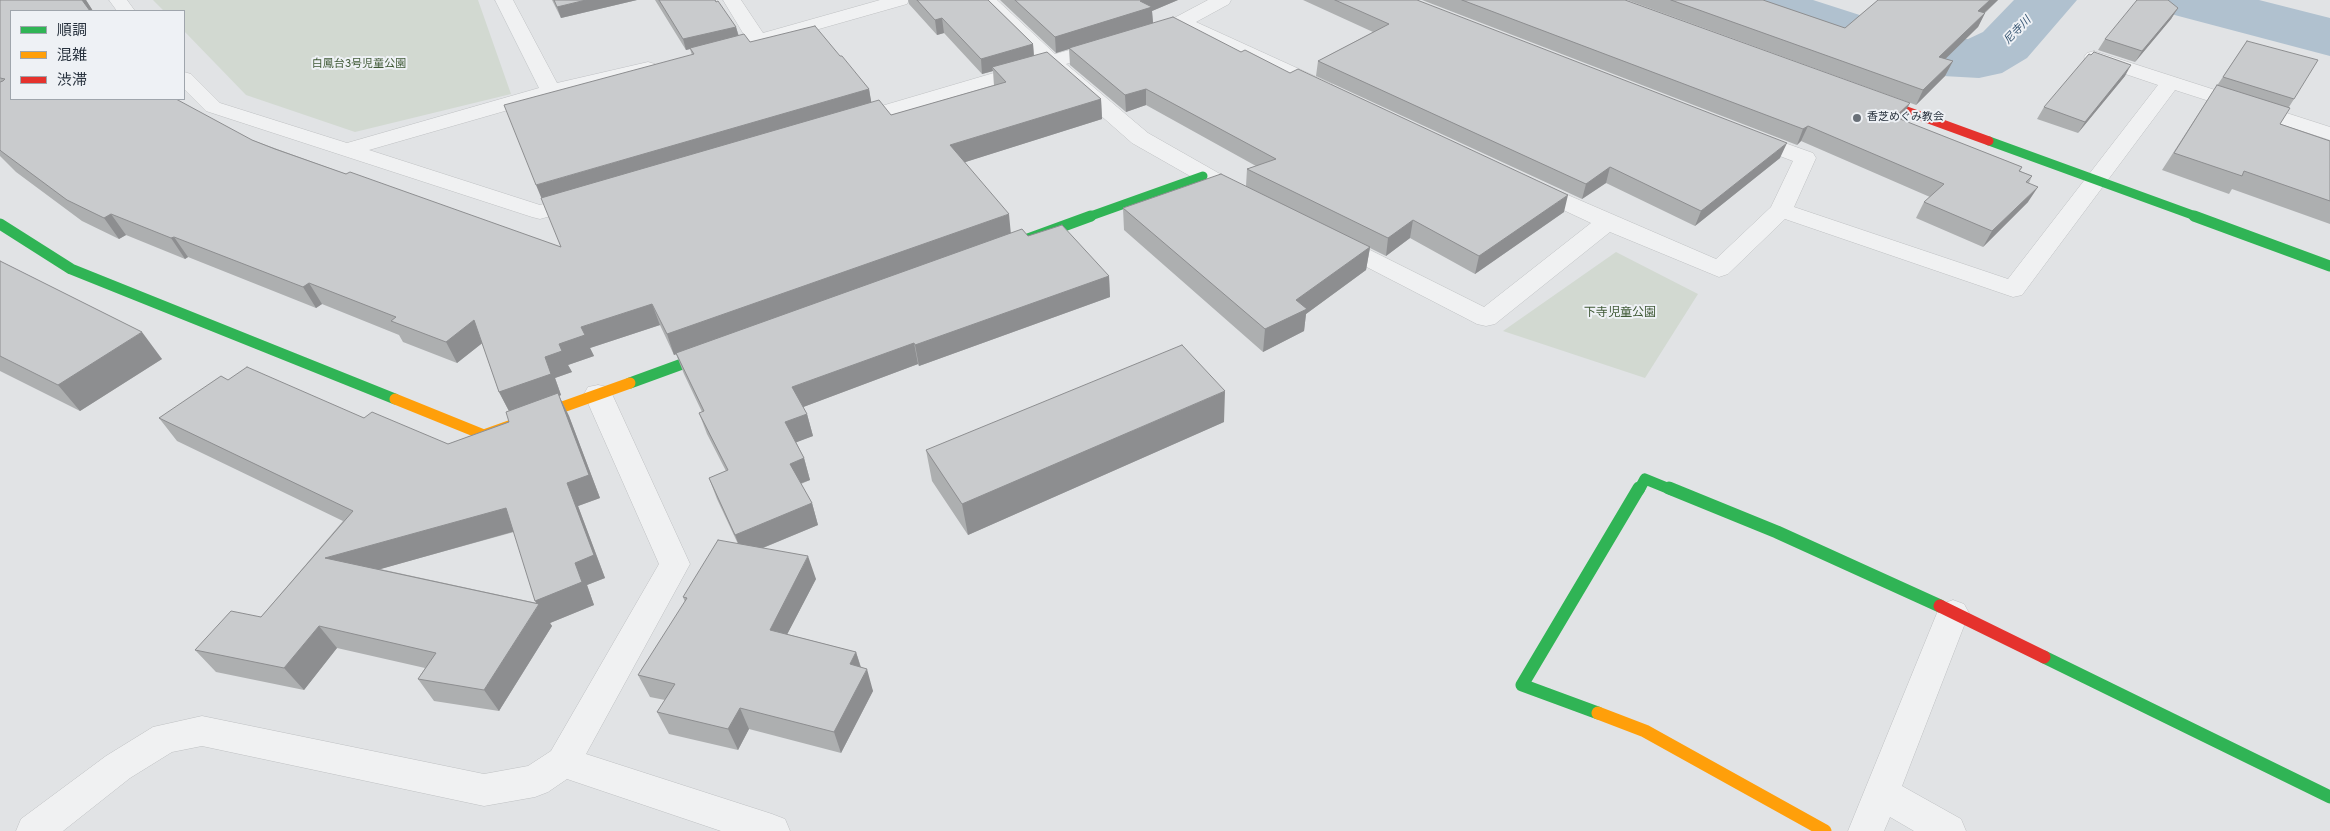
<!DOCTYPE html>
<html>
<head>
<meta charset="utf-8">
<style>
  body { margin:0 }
  #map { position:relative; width:2330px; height:831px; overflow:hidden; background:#e1e3e5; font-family:Overpass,"Noto Sans JP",sans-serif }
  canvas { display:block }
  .legend { position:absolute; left:10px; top:10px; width:175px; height:90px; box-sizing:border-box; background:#eef1f5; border:1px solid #9fa5ac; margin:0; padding:6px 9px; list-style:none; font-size:15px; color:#28323e }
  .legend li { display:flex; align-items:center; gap:10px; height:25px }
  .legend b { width:25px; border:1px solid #9fa5ac }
</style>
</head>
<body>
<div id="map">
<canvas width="2330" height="831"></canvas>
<ul class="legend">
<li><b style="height:6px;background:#30b455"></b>順調</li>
<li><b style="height:6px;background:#ff9f0a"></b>混雑</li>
<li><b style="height:6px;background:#e5322d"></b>渋滞</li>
</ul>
</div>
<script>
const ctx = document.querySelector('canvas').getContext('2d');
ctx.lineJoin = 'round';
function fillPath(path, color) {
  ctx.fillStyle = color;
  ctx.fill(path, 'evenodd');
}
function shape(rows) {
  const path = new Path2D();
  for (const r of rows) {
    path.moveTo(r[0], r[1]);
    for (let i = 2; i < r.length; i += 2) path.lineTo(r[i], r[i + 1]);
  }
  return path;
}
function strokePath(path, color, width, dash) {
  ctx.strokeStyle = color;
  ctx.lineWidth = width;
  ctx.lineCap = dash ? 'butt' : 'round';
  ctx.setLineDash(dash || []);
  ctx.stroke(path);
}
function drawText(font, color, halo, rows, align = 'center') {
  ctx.font = font + ' Overpass,"Noto Sans JP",sans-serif';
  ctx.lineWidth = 4;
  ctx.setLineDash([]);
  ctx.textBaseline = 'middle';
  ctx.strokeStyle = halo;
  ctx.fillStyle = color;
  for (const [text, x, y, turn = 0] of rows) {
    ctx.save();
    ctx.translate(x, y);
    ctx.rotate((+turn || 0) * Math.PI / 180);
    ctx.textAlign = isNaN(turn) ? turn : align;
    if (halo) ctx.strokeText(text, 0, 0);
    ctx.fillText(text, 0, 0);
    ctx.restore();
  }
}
fillPath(shape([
  [153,0,478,0,511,94,355,132,246,95,184,31,184,11,164,11],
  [1616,252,1698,294,1645,378,1503,331]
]), '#d2d9d1');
fillPath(shape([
  [1724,0,1813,0,1928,37,1968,39,1983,32,2014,0,2077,0,2027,58,2002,73,1979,78,1925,75,1871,60,1733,13,1724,0],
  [2158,0,2259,0,2330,18,2330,56,2167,13,2158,0]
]), '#b0c1cf');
const street = shape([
  [109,0,127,0,135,11,117,11,109,0],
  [495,0,513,0,557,83,648,62,655,64,658,68,655,72,557,96,369,150,540,205,582,193,590,195,593,200,590,205,540,219,532,217,206,111,184,89,184,72,191,74,220,103,347,143,539,88,495,0],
  [723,0,741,0,763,33,880,0,909,0,907,4,738,52,731,50,728,46,731,42,746,38,723,0],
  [977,0,997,0,1055,54,1105,40,1112,42,1115,46,1112,50,1066,64,1148,133,1236,183,1239,188,1236,193,1228,195,1220,193,1132,143,1048,69,858,125,851,127,844,125,840,121,844,117,1038,60,977,0],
  [1208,0,1231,0,1229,4,1196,22,1332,84,1335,88,1332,92,1325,94,1318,92,1179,28,1170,31,1163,29,1161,25,1163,21,1174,18,1208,0],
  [2094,51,2330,127,2330,140,2175,90,2022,295,2013,297,1785,219,1728,274,1719,277,1610,232,1495,324,1486,326,1477,324,1326,246,1322,241,1326,236,1334,234,1342,236,1484,307,1591,223,1525,192,1522,187,1525,182,1533,180,1716,259,1771,207,1793,161,1740,141,1737,136,1740,131,1748,130,1813,153,1816,158,1794,207,2008,279,2158,85,2087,61,2084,57,2087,53,2094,51],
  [598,385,608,387,612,394,690,564,586,754,772,814,785,819,790,831,721,831,567,779,548,792,535,797,484,806,202,746,172,752,130,778,63,831,16,831,21,819,106,756,153,727,202,716,484,774,528,766,551,751,659,564,584,394,588,387,598,385],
  [1953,600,1964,604,1969,613,1902,786,1961,819,1966,831,1914,831,1890,817,1884,831,1848,831,1937,613,1942,604,1953,600]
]);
strokePath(street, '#bfc1c3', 1);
fillPath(street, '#f0f1f2');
strokePath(shape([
  [1989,141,2198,217],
  [1088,217,1203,176]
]), '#30b455', 9);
strokePath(shape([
  [2194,216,2330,266],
  [0,224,71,269,395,399],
  [1028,239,1091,216],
  [630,383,715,352],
  [1639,490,1645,479,1672,490]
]), '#30b455', 11);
strokePath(shape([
  [1669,488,1777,532,1940,606],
  [2044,657,2330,797],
  [1598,713,1522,685,1639,488]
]), '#30b455', 13);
strokePath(shape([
  [395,399,484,435,630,383]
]), '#ff9f0a', 11);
strokePath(shape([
  [1598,713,1645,731,1825,831]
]), '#ff9f0a', 13);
strokePath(shape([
  [1871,98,1989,141]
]), '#e5322d', 9);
strokePath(shape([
  [1940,606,2044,657]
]), '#e5322d', 13);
fillPath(shape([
  [0,0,86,0,93,11,11,99,252,140,346,174,561,247,692,55,690,49,686,50,655,0,715,0,736,27,739,36,750,42,840,56,869,89,871,102,891,115,994,86,993,71,982,74,944,33,937,35,909,4,908,0,988,0,1033,44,1034,55,1101,99,1102,119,965,162,1011,233,1028,236,1109,276,1110,297,919,366,918,364,803,407,807,414,813,436,796,442,804,458,810,480,801,484,812,503,818,525,763,548,816,579,787,634,856,652,861,667,873,691,841,753,749,729,738,750,669,734,657,712,665,700,650,697,638,675,685,602,683,597,738,544,717,499,709,478,726,471,707,434,699,413,702,412,684,374,676,354,674,355,660,325,590,348,594,356,568,365,572,372,555,378,561,395,559,396,569,416,600,498,578,506,605,578,587,585,594,605,550,623,552,626,499,711,434,701,418,679,425,668,337,648,304,690,216,672,195,650,261,617,343,521,177,441,159,418,228,380,364,418,448,444,509,422,509,411,499,392,482,343,457,363,403,342,399,335,322,304,316,308,188,257,185,259,126,235,119,239,82,221,16,172,0,156],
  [514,532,537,603,380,569],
  [552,0,637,0,561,18],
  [1000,0,1178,0,1152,11,1153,23,1241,52,1564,212,1475,274,1410,238,1386,256,1370,248,1366,270,1306,314,1304,331,1263,352,1124,230,1123,208,1246,186,1247,169,1256,166,1146,105,1126,112,1070,65,1069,49,1056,53],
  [1303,0,1417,0,1780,158,1695,226,1606,183,1582,199,1316,76,1318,61,1373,32],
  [1422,0,1625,0,1902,118,1901,120,2022,167,2020,171,2032,176,2029,183,2028,202,1983,247,1916,218,1924,202,1930,197,1801,141,1797,145],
  [1627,0,1763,0,1845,28,1878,0,1998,0,1985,13,1978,27,1945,59,1953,61,1945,76,1916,105],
  [2178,8,2171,19,2135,62,2098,50,2105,39],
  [2247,41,2294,99,2289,107,2280,124,2330,141,2330,224,2232,189,2229,194,2162,170,2206,102],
  [2125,76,2078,133,2037,119,2044,107],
  [0,261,162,359,80,411,0,371],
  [1224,422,968,535,932,481,926,450]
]), '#adafb0');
fillPath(shape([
  [82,0,86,0,93,11,89,11],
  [586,0,637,0,561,18,557,7],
  [1143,0,1178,0,1152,11,1153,23,1056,53,1055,37],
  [1990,0,1998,0,1971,25,1978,11],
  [2178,8,2171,19,2135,62,2142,51],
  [1985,13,1978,27,1932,72,1939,57],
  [942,18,944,33,937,35,935,20],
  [736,27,739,38,690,48,690,49,686,50,683,39],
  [1033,44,1034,59,992,67,993,71,982,74,981,59],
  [1953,61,1945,76,1916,105,1923,90],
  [2131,65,2125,76,2078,133,2085,122],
  [869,89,872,106,543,202,536,185],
  [1146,89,1146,105,1126,112,1125,95],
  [1101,99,1102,119,953,166,950,145],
  [1910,103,1902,118,1888,132,1895,117],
  [1808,126,1801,141,1797,145,1803,129],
  [1787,143,1780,158,1695,226,1701,211],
  [1610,167,1606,183,1582,199,1586,184],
  [2038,187,2028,202,1983,247,1992,231],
  [1568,195,1564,212,1475,274,1479,256],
  [111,214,126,235,119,239,104,218],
  [1009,214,1011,235,674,355,667,334],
  [1413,220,1410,238,1386,256,1388,238],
  [174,237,188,257,185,259,171,238],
  [1370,247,1366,270,1306,314,1304,331,1263,352,1265,329,1296,300],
  [1109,276,1110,297,919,366,915,345],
  [309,283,322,304,316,308,303,287],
  [652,304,660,325,590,348,594,356,568,365,572,372,555,378,561,395,559,396,569,416,600,498,578,506,605,578,587,585,594,605,550,623,552,626,499,711,484,690,538,606,535,601,510,413,499,392,545,357,559,344,581,327],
  [474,320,485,341,457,363,446,342],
  [142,332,162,359,80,411,58,385],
  [914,343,918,364,798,409,792,387],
  [1225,391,1224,422,968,535,962,504],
  [807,414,813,436,792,444,785,422],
  [804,458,810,480,796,485,790,464],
  [812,503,818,525,743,556,735,535],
  [506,508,519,530,342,580,325,558],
  [808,556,816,579,778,652,770,630],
  [319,626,337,648,304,690,284,668],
  [856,652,863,675,850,664],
  [867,669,873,691,841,753,834,732],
  [740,708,749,729,738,750,728,729]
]), '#8d8e90');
const building = shape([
  [0,0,82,0,90,11,11,11,11,99,176,99,252,140,275,149,346,174,350,172,561,247,541,198,879,100,891,115,1006,82,992,67,1047,52,1101,99,950,145,1009,214,667,334,652,304,581,327,585,335,559,344,562,351,545,357,551,374,499,392,474,320,446,342,391,321,396,317,309,283,303,287,174,237,171,238,111,214,104,218,67,200,1,151,0,150,0,82,3,81,5,79,0,78,0,0],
  [554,0,586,0,557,7,554,0],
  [659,0,715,0,716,2,718,1,736,27,683,39,659,0],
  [917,0,988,0,1033,44,981,59,942,18,935,20,917,0],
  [1015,0,1143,0,1140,1,1152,7,1055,37,1015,0],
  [1335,0,1417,0,1787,143,1701,211,1610,167,1586,184,1318,61,1389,24,1335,0],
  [1462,0,1625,0,1910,103,1895,117,2022,167,2019,171,2032,176,2026,182,2038,187,1992,231,1924,202,1944,184,1808,126,1803,129,1462,0],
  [1671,0,1763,0,1845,28,1878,0,1990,0,1978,11,1985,13,1939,57,1953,61,1923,90,1671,0],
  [2137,0,2168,0,2178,8,2142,51,2105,39,2137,0],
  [1173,17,1241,52,1245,50,1290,73,1298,69,1568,195,1479,256,1413,220,1388,238,1247,169,1276,159,1146,89,1125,95,1069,48,1173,17],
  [815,26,840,56,842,56,869,89,536,185,504,105,694,54,690,48,744,34,750,42,815,26],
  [2247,41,2318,60,2294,99,2223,77,2247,41],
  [2094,52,2131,65,2085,122,2044,107,2089,54,2091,55,2094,52],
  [2217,85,2290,108,2280,124,2330,141,2330,201,2244,171,2242,176,2174,153,2217,85],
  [1221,174,1370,247,1296,300,1307,309,1265,329,1123,208,1221,174],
  [1062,225,1109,276,915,345,914,343,792,387,807,414,785,422,804,458,790,464,812,503,735,535,709,478,728,470,699,413,704,411,676,353,1022,229,1028,236,1062,225],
  [0,261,142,332,58,385,0,356,0,261],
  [1182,345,1225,391,962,504,926,450,1182,345],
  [247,367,364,418,372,412,448,444,509,422,506,412,558,393,589,475,567,483,594,555,575,563,582,582,535,601,506,508,325,558,539,604,484,690,418,679,436,653,319,626,284,668,195,650,231,611,261,617,353,511,159,418,221,376,228,380,247,367],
  [718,540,808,556,770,630,856,652,850,664,867,669,834,732,740,708,728,729,657,712,675,684,638,675,687,598,683,597,718,540]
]);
fillPath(building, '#c9cbcd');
strokePath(building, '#8d8e90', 1);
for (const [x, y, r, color] of [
  [1857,118,5,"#697078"]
]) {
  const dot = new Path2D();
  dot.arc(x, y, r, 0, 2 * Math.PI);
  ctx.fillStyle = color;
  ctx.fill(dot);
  strokePath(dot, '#eef1f5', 2);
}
drawText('italic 11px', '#345370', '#eef1f5', [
  ["尼寺川",2018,31,-46]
]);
drawText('11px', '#3f5936', '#eef1f5', [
  ["白鳳台3号児童公園",359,65]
]);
drawText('11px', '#28323e', '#eef1f5', [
  ["香芝めぐみ教会",1867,118]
], 'left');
drawText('12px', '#3f5936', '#eef1f5', [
  ["下寺児童公園",1620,314]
]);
</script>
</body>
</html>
